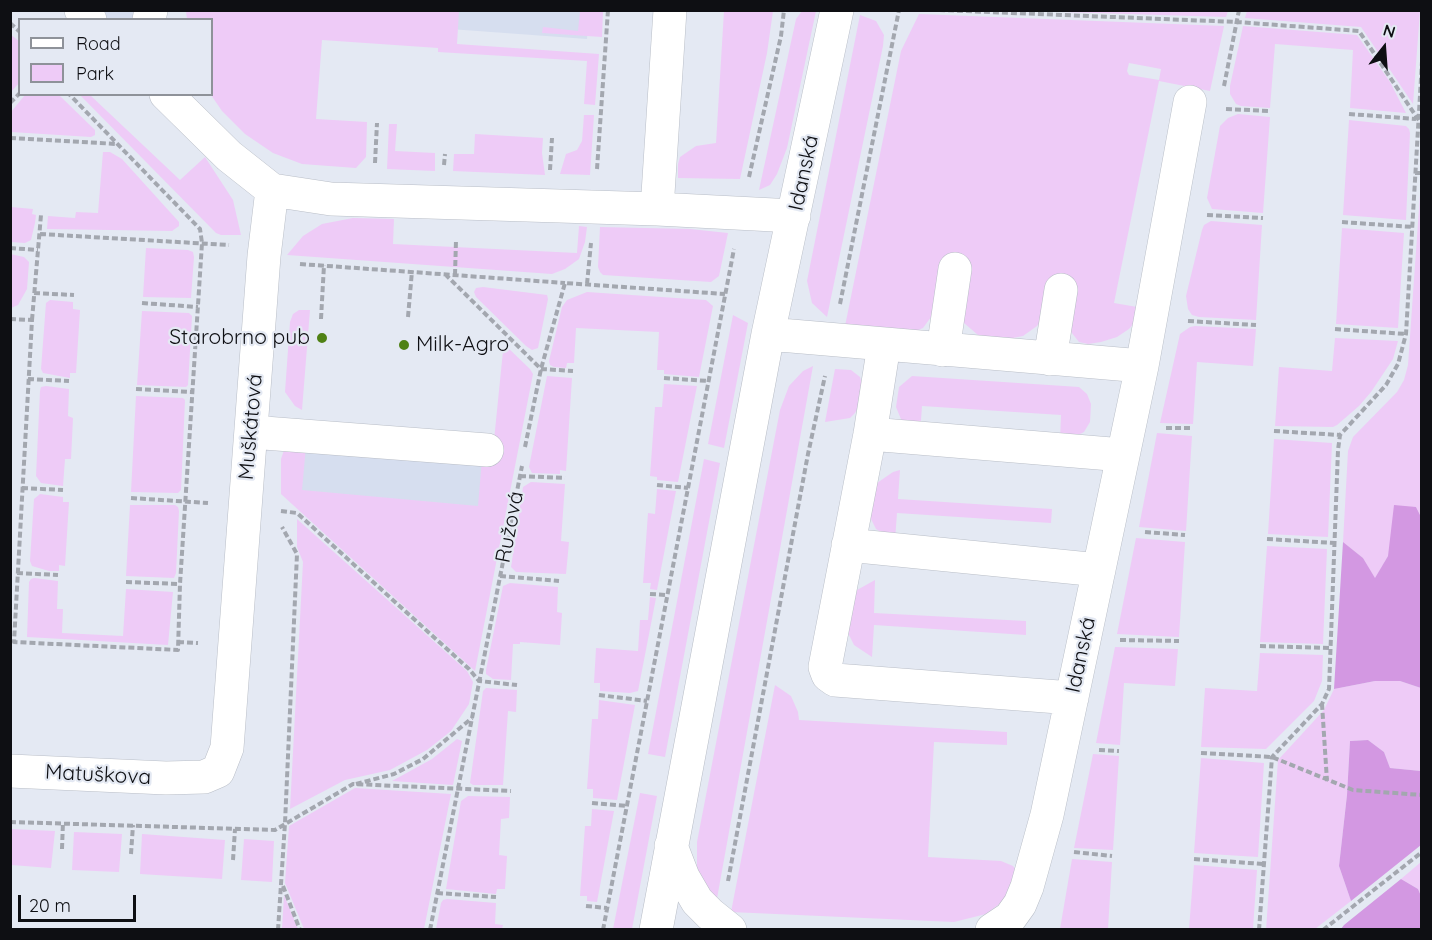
<!DOCTYPE html>
<html>
<head>
<meta charset="utf-8">
<style>
  body { margin:0 }
  #map { position:relative; width:1432px; height:940px; overflow:hidden; background:#e4e9f3; font-family:Quicksand,sans-serif }
  canvas { display:block }
  .frame { position:absolute; inset:0; border:12px solid #0e0f13; pointer-events:none }
  .legend { position:absolute; left:18px; top:18px; width:195px; height:78px; box-sizing:border-box; background:#e4e9f3; border:2px solid #8e9299; margin:0; padding:8px 10px; list-style:none; font-size:18px; color:#0e0f13 }
  .legend li { display:flex; align-items:center; gap:12px; height:30px }
  .legend b { width:30px; border:2px solid #8e9299 }
  .north { position:absolute; left:1354px; top:18px; width:60px; height:60px; -webkit-text-stroke:4px #e4e9f3; paint-order:stroke; rotate:17deg; font-size:16px; font-weight:700; line-height:24px; text-align:center; color:#0e0f13 }
  .north::after { content:''; display:block; margin:auto; width:21px; height:27px; background:#0e0f13; clip-path:polygon(50% 0,100% 100%,50% 72%,0 100%) }
  .scale { position:absolute; left:18px; top:895px; width:118px; height:27px; box-sizing:border-box; border:3px solid #0e0f13; border-top:0; padding-left:8px; font-size:18px; line-height:21px; white-space:nowrap; color:#0e0f13; -webkit-text-stroke:4px #e4e9f3; paint-order:stroke }
</style>
</head>
<body>
<div id="map">
<canvas width="1432" height="940"></canvas>
<div class="frame"></div>
<ul class="legend">
<li><b style="height:8px;background:#fff"></b>Road</li>
<li><b style="height:16px;background:#eecbf7"></b>Park</li>
</ul>
<div class="north">N</div>
<div class="scale">20 m</div>
</div>
<script>
const ctx = document.querySelector('canvas').getContext('2d');
ctx.lineJoin = 'round';
function fillPath(path, color) {
  ctx.fillStyle = color;
  ctx.fill(path, 'evenodd');
}
function shape(rows) {
  const path = new Path2D();
  for (const r of rows) {
    path.moveTo(r[0], r[1]);
    for (let i = 2; i < r.length; i += 2) path.lineTo(r[i], r[i + 1]);
  }
  return path;
}
function strokePath(path, color, width, dash) {
  ctx.strokeStyle = color;
  ctx.lineWidth = width;
  ctx.lineCap = dash ? 'butt' : 'round';
  ctx.setLineDash(dash || []);
  ctx.stroke(path);
}
function drawText(font, color, halo, rows, align = 'center') {
  ctx.font = font + ' Quicksand,sans-serif';
  ctx.lineWidth = 4.5;
  ctx.setLineDash([]);
  ctx.textBaseline = 'middle';
  ctx.strokeStyle = halo;
  ctx.fillStyle = color;
  for (const [text, x, y, turn = 0] of rows) {
    ctx.save();
    ctx.translate(x, y);
    ctx.rotate((+turn || 0) * Math.PI / 180);
    ctx.textAlign = isNaN(turn) ? turn : align;
    if (halo) ctx.strokeText(text, 0, 0);
    ctx.fillText(text, 0, 0);
    ctx.restore();
  }
}
fillPath(shape([
  [81,11,151,11,149,20,90,19],
  [451,11,589,11,587,39,450,29],
  [299,447,488,464,484,514,294,498]
]), '#d6deef');
fillPath(shape([
  [186,11,459,11,457,44,599,54,595,105,584,104,587,61,438,52,438,48,322,40,316,119,367,122,366,157,356,168,302,164,273,153,245,134,222,111,211,95,212,20,187,19],
  [580,11,603,11,602,37,542,33,543,27,578,31],
  [724,11,773,11,767,53,740,179,678,178,678,164,680,157,696,146,716,143],
  [802,11,816,11,787,148,777,174,770,185,759,190,796,19],
  [1030,11,1228,10,1228,11,1226,17],
  [1247,11,1420,11,1413,104,1361,27,1245,18],
  [919,14,1224,26,1210,91,1159,81,1114,303,1143,308,1142,314,1129,329,1117,337,1101,342,1088,344,1079,342,1068,328,1042,319,1037,326,1023,336,1013,338,986,337,978,335,964,323,934,313,923,328,913,332,845,326,901,51],
  [1129,63,1161,69,1159,80,1129,75,1127,71],
  [860,15,876,21,884,35,883,46,827,317,812,303,807,281],
  [1243,26,1357,35,1390,82,1406,113,1350,108,1353,50,1275,44,1270,108,1241,106,1236,104,1230,94,1230,86],
  [10,34,20,42,19,83,11,92],
  [25,95,59,95,95,130,95,135,91,137,11,132,11,112],
  [80,95,90,95,180,180,205,157,233,200,241,235,221,235,216,233],
  [1238,114,1270,117,1263,213,1212,209,1207,198,1220,126,1228,118],
  [584,115,594,115,590,175,560,174,566,154,577,150,582,141],
  [1349,120,1406,126,1409,129,1410,133,1406,220,1343,215],
  [389,124,397,124,395,151,435,153,435,171,387,169],
  [475,134,543,138,542,153,545,175,453,171,454,154,474,154],
  [103,152,110,152,122,159,179,222,179,226,172,231,47,229,48,216,75,218,76,212,98,213],
  [1421,180,1421,517,1416,507,1375,579,1363,558,1343,542,1348,451,1353,437,1397,392,1404,380,1408,365],
  [11,207,33,209,32,214,36,215,35,223,31,240,25,243,11,242],
  [353,218,394,219,393,244,577,253,579,226,587,227,585,242,579,259,565,269,552,274,287,255,303,236,322,224],
  [1211,221,1262,225,1256,320,1199,317,1192,315,1188,309,1186,296,1202,230,1204,225],
  [600,227,690,229,728,233,719,276,711,282,603,275,600,272,598,267],
  [1342,228,1404,233,1398,328,1336,324],
  [146,248,188,250,193,252,194,257,191,298,143,297],
  [10,254,24,257,29,262,27,289,18,305,11,308],
  [483,287,547,295,548,299,538,348,532,350,526,346,476,297,474,292,476,288],
  [587,292,706,300,713,306,699,377,664,374,664,370,657,370,659,332,576,328,574,363,567,363,566,368,554,367,550,365,549,361,562,307,567,300],
  [50,300,73,302,73,309,80,310,76,373,70,373,70,378,43,373,41,369,46,303],
  [299,310,310,310,302,410,295,406,285,392,290,322,293,314],
  [142,311,189,313,192,316,188,385,186,387,137,385],
  [733,315,748,323,724,448,708,444],
  [1195,326,1256,329,1253,366,1197,362,1193,424,1160,423,1180,334,1190,327],
  [1335,338,1398,341,1393,359,1371,392,1359,406,1337,425,1333,427,1275,426,1279,367,1332,371],
  [505,345,530,369,533,374,475,671,281,494,281,459,284,450,306,446,302,490,478,506,482,459,492,460,503,351],
  [813,366,716,904,697,868,697,842,780,410,789,386,803,371],
  [835,369,851,370,860,377,862,385,859,405,855,413,850,418,825,422],
  [547,376,572,378,566,471,560,470,560,474,532,473,529,467],
  [912,376,1079,387,1087,394,1091,404,1090,422,1084,432,1074,437,1060,440,1061,415,922,406,920,434,903,424,896,407,899,387],
  [664,384,697,386,678,482,657,480,657,477,650,476,655,407,662,407],
  [46,386,69,389,68,416,73,418,72,439,71,459,65,459,63,486,41,483,36,476,40,391,41,387],
  [136,396,183,398,185,400,181,490,178,493,131,492],
  [1157,433,1192,436,1186,531,1139,527],
  [1274,439,1332,443,1328,537,1268,534],
  [704,459,720,463,665,757,648,754],
  [900,470,898,499,1052,509,1051,523,897,513,895,540,876,529,868,513,872,491,877,483,893,472],
  [531,482,565,484,561,541,569,542,566,574,516,572,511,567,523,487],
  [657,489,676,491,657,590,650,589,651,583,643,583,648,513,655,514],
  [40,494,63,497,63,502,69,502,65,566,59,565,59,571,49,571,32,566,30,561,34,499],
  [130,505,175,505,178,507,179,511,176,573,174,578,126,576],
  [297,519,467,671,473,682,469,704,451,731,427,750,390,770,345,780,290,809,303,562,297,547],
  [1136,538,1185,542,1179,637,1117,634],
  [1267,546,1327,549,1323,644,1260,642],
  [34,578,58,581,57,609,63,609,62,633,123,636,126,589,173,592,168,645,27,637,29,582,31,579],
  [875,580,874,613,1026,621,1026,635,874,625,872,657,854,645,846,629,851,599,857,590],
  [510,583,558,587,557,612,562,613,560,645,520,642,520,644,513,644,511,680,493,679,486,674,486,670,503,586],
  [650,597,656,598,638,691,630,693,600,691,600,683,594,683,596,648,638,651,640,620,648,620],
  [1115,647,1178,649,1175,686,1124,683,1120,745,1096,743],
  [1260,653,1323,655,1322,681,1314,701,1266,749,1201,747,1205,688,1257,691],
  [1375,681,1400,681,1421,688,1421,771,1390,768,1384,752,1368,740,1350,741,1347,795,1339,866,1351,901,1315,929,1266,930,1278,760,1324,710,1334,689],
  [775,685,791,696,798,712,799,720,1007,732,1007,745,934,742,928,857,1001,861,1013,866,1017,871,1013,885,1002,902,986,914,954,922,731,912],
  [486,688,517,690,516,712,508,711,503,785,473,785,470,783,483,691],
  [599,700,635,705,617,800,593,798,593,789,587,789,592,719,598,719],
  [457,739,462,741,453,785,392,781,432,759],
  [1093,754,1119,756,1113,850,1074,848],
  [1201,758,1264,763,1258,857,1194,853],
  [355,788,451,794,424,929,304,929,285,883,289,826],
  [640,793,657,796,632,929,613,929],
  [468,796,510,797,509,818,501,819,499,855,507,856,505,889,497,889,496,894,446,889,461,801],
  [592,809,614,811,597,902,587,901,587,896,580,896,585,826,591,826],
  [11,829,55,831,51,868,11,865],
  [74,832,122,834,119,872,72,870],
  [142,834,225,840,222,879,140,874],
  [244,839,274,841,272,882,241,880],
  [1072,859,1112,862,1108,929,1060,929],
  [1421,862,1421,896,1418,889,1401,879],
  [1194,865,1257,870,1253,929,1189,929],
  [284,895,298,929,282,929],
  [447,899,496,903,495,924,503,925,502,929,436,929,441,903,443,900]
]), '#eecbf7');
fillPath(shape([
  [1394,505,1416,507,1421,517,1421,688,1400,681,1375,681,1334,689,1343,542,1363,558,1375,578,1388,556],
  [1368,740,1384,752,1390,768,1421,771,1421,845,1351,901,1339,866,1347,795,1350,741],
  [1401,879,1418,889,1421,896,1421,929,1341,929,1344,925]
]), '#d398e2');
const minor = shape([
  [81,10,90,20],
  [149,20,151,10],
  [272,190,331,199,657,209,794,216],
  [657,209,670,10],
  [768,334,1142,366,1190,102],
  [884,345,870,434,825,667,828,675,835,680,1072,698],
  [943,350,955,269],
  [1050,359,1061,290],
  [251,432,487,450],
  [870,434,1123,455],
  [848,545,1099,570],
  [10,771,166,778,204,777,218,771,227,748,264,256,272,190,229,156,166,94],
  [671,846,683,877,697,901,710,914,730,930],
  [656,930,768,334,837,10],
  [992,930,1010,918,1020,904,1027,887,1047,815,1142,366]
]);
strokePath(minor, '#b9bec7', 34);
strokePath(shape([
  [939,10,1237,22,1359,31,1422,125],
  [10,23,20,32],
  [1224,86,1239,10],
  [10,103,20,93],
  [1226,109,1270,111],
  [1349,114,1416,119],
  [10,138,117,144],
  [375,163,377,123],
  [444,165,445,154],
  [597,169,608,10],
  [550,170,552,138],
  [1415,173,1422,173],
  [749,177,781,36,784,10],
  [1207,215,1263,218],
  [1342,222,1413,227],
  [40,234,229,245],
  [10,248,38,250],
  [300,264,565,283],
  [445,274,541,369,573,371],
  [455,275,456,240],
  [587,284,591,243],
  [34,293,74,295],
  [142,303,198,307],
  [840,304,899,10],
  [408,317,412,271],
  [10,319,32,320,14,642,178,650,180,584,202,243,200,229,69,94],
  [321,319,324,265],
  [32,320,41,215],
  [1188,321,1256,325],
  [1335,329,1406,334],
  [664,378,708,381],
  [28,379,69,381],
  [136,389,192,392],
  [1166,428,1192,428],
  [1274,431,1340,435],
  [525,447,541,369,565,283,725,294],
  [520,476,565,478],
  [657,485,688,488],
  [22,488,63,490],
  [131,498,208,503],
  [281,511,297,513,469,669,479,681,517,685],
  [1145,532,1185,535],
  [1267,539,1335,543],
  [17,573,58,575],
  [500,576,559,581],
  [126,582,180,584],
  [650,594,667,595],
  [1120,640,1179,641],
  [178,642,198,643],
  [1260,646,1331,648],
  [599,695,647,701],
  [1322,704,1327,781],
  [1099,750,1119,751],
  [1201,753,1272,757,1353,790,1422,795],
  [356,784,394,774,423,759,472,718],
  [592,803,627,806],
  [10,822,275,830,353,784,511,791],
  [62,849,63,822],
  [1074,852,1112,856],
  [131,854,133,825],
  [1194,859,1263,864],
  [233,860,235,829],
  [728,881,808,454,825,376],
  [283,886,300,930],
  [437,893,496,897],
  [586,906,607,908],
  [278,930,285,823,297,554,282,527],
  [430,930,522,466],
  [603,930,734,249],
  [1259,930,1272,757,1322,704,1329,689,1338,450,1340,435,1386,385,1398,364,1406,334,1422,61],
  [1323,930,1422,852]
]), '#a3a7af', 4, [6, 3]);
strokePath(minor, '#fff', 33);
for (const [x, y, r, color] of [
  [322,338,6,"#4f8114"],
  [404,345,6,"#4f8114"]
]) {
  const dot = new Path2D();
  dot.arc(x, y, r, 0, 2 * Math.PI);
  ctx.fillStyle = color;
  ctx.fill(dot);
  strokePath(dot, '#e4e9f3', 2);
}
drawText('21px', '#0e0f13', '#e4e9f3', [
  ["Idanská",804,173,-78],
  ["Muškátová",251,427,-85],
  ["Ružová",510,527,-79],
  ["Idanská",1081,655,-78],
  ["Matuškova",98,775,3]
]);
drawText('21px', '#0e0f13', '#e4e9f3', [
  ["Starobrno pub",310,338],
  ["Milk-Agro",416,345,"left"]
], 'right');
</script>
</body>
</html>
